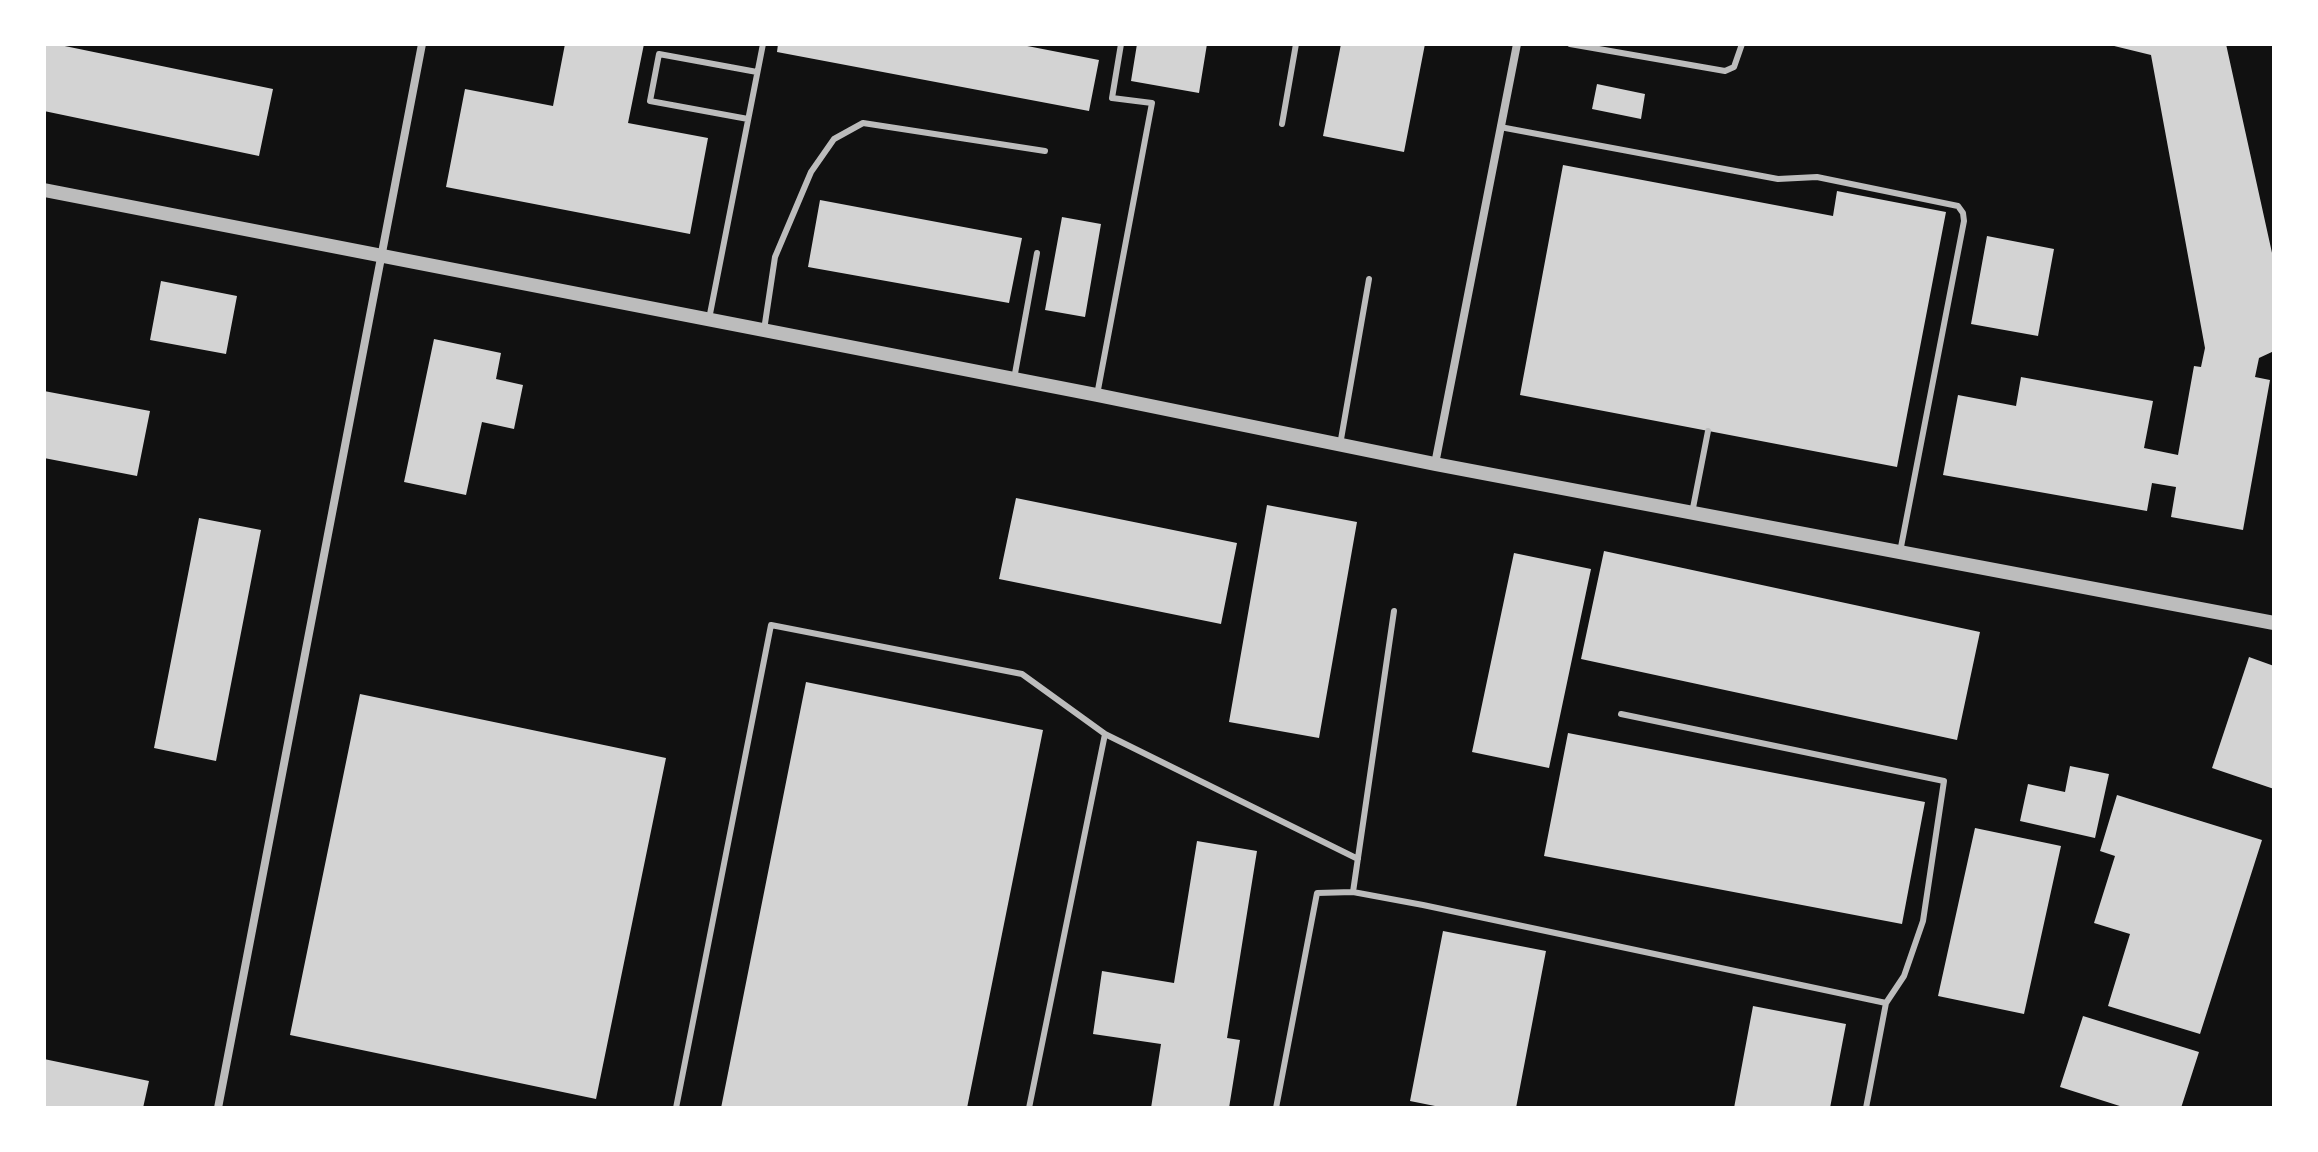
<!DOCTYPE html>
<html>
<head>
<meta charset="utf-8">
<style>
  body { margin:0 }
  #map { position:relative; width:2318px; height:1152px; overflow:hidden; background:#111; font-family:Barlow,sans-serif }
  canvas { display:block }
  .frame { position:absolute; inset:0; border:46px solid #fff; pointer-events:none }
</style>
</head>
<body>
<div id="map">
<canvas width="2318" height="1152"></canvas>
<div class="frame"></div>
</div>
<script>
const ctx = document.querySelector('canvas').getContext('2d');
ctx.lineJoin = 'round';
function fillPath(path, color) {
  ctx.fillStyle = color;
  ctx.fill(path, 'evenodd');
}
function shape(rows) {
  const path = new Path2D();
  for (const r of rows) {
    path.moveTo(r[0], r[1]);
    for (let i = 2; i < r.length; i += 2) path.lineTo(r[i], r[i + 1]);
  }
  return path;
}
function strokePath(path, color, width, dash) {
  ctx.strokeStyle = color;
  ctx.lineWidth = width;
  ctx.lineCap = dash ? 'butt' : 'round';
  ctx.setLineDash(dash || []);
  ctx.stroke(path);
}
fillPath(shape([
  [44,44,55,44,273,89,259,156,44,111],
  [565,44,644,44,628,123,708,138,690,234,446,187,465,89,553,106],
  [778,44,1017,44,1099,60,1089,111,777,52],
  [1137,44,1207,44,1199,93,1131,81],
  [1341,44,1425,44,1404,152,1323,136],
  [2106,44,2226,44,2274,262,2274,351,2259,358,2255,377,2270,380,2243,530,2171,517,2176,487,2152,483,2147,511,1943,475,1958,395,2016,406,2021,377,2153,401,2144,448,2178,455,2194,366,2201,367,2205,348,2151,55],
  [1597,84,1645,94,1641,119,1592,109],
  [1563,165,1833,216,1837,191,1946,212,1897,467,1520,395],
  [820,200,1022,238,1009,303,808,267],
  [1062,217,1101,224,1085,317,1045,310],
  [1987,236,2054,249,2038,336,1971,324],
  [161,281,237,296,226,354,150,340],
  [434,339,501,353,496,379,523,385,514,429,482,422,466,495,404,482],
  [44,391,150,411,137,476,44,458],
  [1016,498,1237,543,1221,624,999,579],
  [1267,505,1357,522,1319,738,1229,722],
  [199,518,261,530,216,761,154,748],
  [1604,551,1980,632,1957,740,1581,659],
  [1514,553,1591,569,1549,768,1472,752],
  [2249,657,2274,666,2274,789,2212,768],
  [806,682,1043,730,967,1108,721,1108],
  [360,694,666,758,596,1099,290,1035],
  [1568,733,1925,802,1902,924,1544,856],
  [2070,766,2109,774,2095,838,2020,821,2028,784,2065,792],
  [2117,795,2262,840,2200,1034,2108,1006,2130,934,2094,923,2115,856,2100,851],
  [1975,828,2061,846,2024,1014,1938,996],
  [1197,841,1257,851,1227,1038,1240,1040,1229,1108,1151,1108,1161,1044,1093,1034,1102,971,1174,983],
  [1443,931,1546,951,1516,1108,1445,1108,1410,1101],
  [1753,1006,1846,1024,1830,1108,1734,1108],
  [2083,1016,2199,1052,2181,1108,2126,1108,2060,1087],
  [44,1059,149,1081,143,1108,44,1108]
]), '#d3d3d3');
strokePath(shape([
  [1570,44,1725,71,1734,67,1742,44],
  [748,119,650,101,659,54,757,72],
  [1282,124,1296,44],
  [1500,127,1778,179,1817,177,1958,206,1963,213,1964,221,1900,552],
  [709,319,763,44],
  [764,330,775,257,811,172,834,139,863,123,1045,151],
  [1014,379,1037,253],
  [1097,395,1152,103,1112,98,1121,44],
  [1340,445,1369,279],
  [1692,513,1708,431],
  [1621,714,1944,781,1923,921,1904,976,1886,1003,1866,1108],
  [1105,734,1358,859],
  [1353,892,1394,611],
  [676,1108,771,625,1022,674,1105,734,1029,1108],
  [1276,1108,1317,893,1353,892,1423,905,1886,1003]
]), '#bcbcbc', 6);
strokePath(shape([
  [1435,464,1517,44],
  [218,1108,422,44]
]), '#bcbcbc', 8);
strokePath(shape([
  [44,190,1097,395,1435,464,2274,623]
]), '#bcbcbc', 14);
</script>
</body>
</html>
